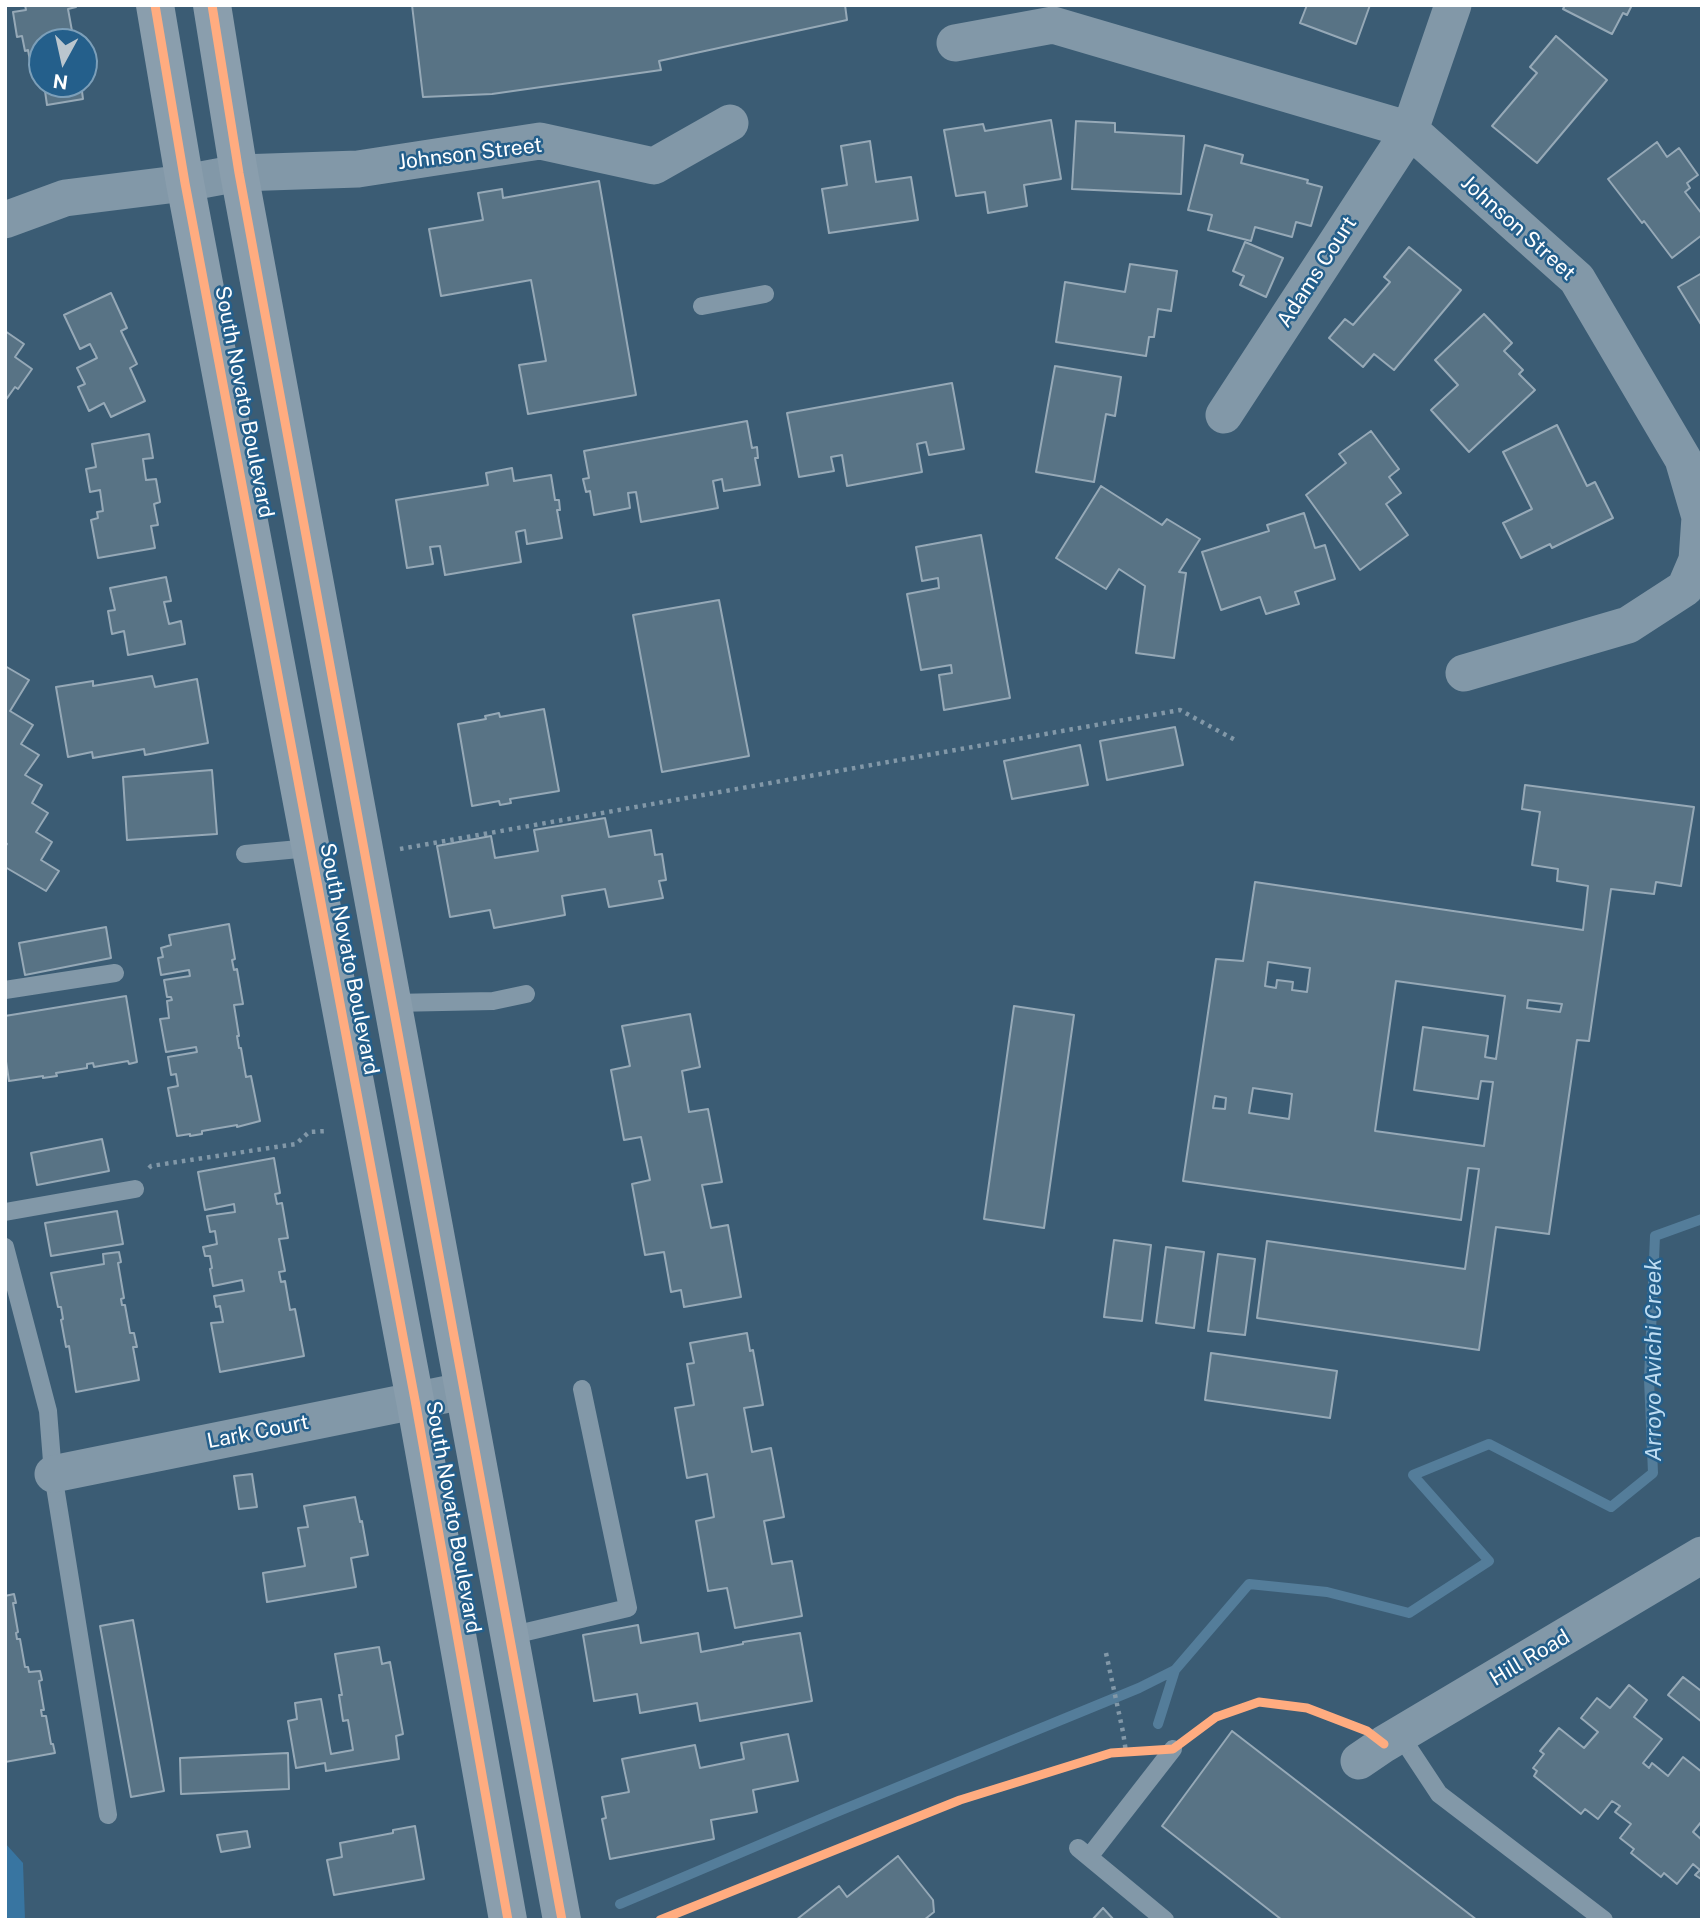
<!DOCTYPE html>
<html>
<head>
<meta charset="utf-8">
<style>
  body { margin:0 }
  #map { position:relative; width:1707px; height:1925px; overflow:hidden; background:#3b5c74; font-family:"Public Sans",sans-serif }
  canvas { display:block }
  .frame { position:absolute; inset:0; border:7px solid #fff; pointer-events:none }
  .north { position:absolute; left:28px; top:28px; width:70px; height:70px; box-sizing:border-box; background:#245f8b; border:2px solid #7c9fb9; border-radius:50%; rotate:188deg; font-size:19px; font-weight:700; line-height:28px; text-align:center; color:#fff }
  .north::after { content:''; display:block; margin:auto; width:24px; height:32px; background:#bac6ce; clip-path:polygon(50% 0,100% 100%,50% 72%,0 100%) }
</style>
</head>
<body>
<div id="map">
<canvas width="1707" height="1925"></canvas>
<div class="frame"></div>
<div class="north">N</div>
</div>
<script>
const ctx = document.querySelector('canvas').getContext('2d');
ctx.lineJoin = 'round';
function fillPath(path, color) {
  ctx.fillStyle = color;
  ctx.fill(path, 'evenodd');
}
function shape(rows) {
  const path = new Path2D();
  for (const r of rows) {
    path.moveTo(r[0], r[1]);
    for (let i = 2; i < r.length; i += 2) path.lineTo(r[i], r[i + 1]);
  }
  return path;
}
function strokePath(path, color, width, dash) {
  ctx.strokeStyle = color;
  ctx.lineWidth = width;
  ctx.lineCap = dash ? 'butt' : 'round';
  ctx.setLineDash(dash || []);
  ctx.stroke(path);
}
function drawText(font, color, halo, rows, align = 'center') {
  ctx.font = font + ' "Public Sans",sans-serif';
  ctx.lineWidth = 5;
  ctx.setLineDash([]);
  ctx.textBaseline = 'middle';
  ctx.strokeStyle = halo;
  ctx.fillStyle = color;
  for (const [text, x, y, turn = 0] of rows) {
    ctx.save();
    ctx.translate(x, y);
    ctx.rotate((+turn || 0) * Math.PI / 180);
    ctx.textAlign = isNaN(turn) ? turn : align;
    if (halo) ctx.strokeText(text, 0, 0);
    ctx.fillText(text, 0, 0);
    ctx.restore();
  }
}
fillPath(shape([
  [5,1843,23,1863,25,1920,5,1920]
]), '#3875a1');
strokePath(shape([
  [1158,1724,1175,1670,1249,1584,1327,1592,1409,1613,1489,1561,1413,1475,1489,1444,1611,1507,1653,1473,1649,1379,1655,1236,1702,1219],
  [620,1904,832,1814,1139,1688,1175,1670]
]), '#547d9a', 10);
const building = shape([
  [25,5,75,5,76,7,68,9,74,42,42,42,42,74,41,70,32,72,28,50,25,51,22,36,17,37,13,12,26,10,25,5],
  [412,5,845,5,847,20,659,61,661,70,492,94,423,97,412,5],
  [1307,5,1370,5,1356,44,1300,23,1307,5],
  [1565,5,1632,5,1627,15,1623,13,1612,34,1563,9,1565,5],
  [1556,36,1607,80,1537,163,1492,126,1537,73,1530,67,1556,36],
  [44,84,81,84,83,99,47,105,44,84],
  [1051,120,1061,179,1024,185,1027,206,988,213,985,192,956,196,944,130,983,124,985,131,1051,120],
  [1076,121,1115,123,1115,132,1184,136,1181,194,1072,189,1076,121],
  [870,141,876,182,911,177,918,220,829,233,822,189,847,185,841,146,870,141],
  [1657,142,1667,157,1679,148,1698,175,1687,183,1690,188,1685,192,1702,214,1702,235,1672,258,1644,221,1642,223,1608,179,1657,142],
  [1205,145,1243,155,1241,163,1308,180,1307,183,1322,187,1311,226,1296,222,1292,237,1255,227,1251,241,1208,230,1212,215,1188,210,1205,145],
  [599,181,636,395,528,414,519,365,546,361,531,280,441,296,429,229,483,220,478,193,502,189,503,198,599,181],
  [1245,242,1283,258,1266,297,1240,285,1244,276,1233,271,1245,242],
  [1409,247,1461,290,1394,370,1374,354,1363,367,1329,338,1345,319,1353,325,1390,282,1384,277,1409,247],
  [1130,264,1177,271,1171,311,1158,309,1154,337,1149,337,1146,356,1056,342,1065,282,1125,292,1130,264],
  [1702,273,1702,326,1678,287,1702,273],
  [111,293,127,328,121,331,137,364,130,368,145,401,111,417,104,403,89,411,78,387,85,384,77,368,97,358,90,344,80,349,64,315,111,293],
  [1484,314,1512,343,1504,351,1523,370,1519,374,1535,390,1469,452,1431,410,1458,385,1435,360,1484,314],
  [5,331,24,344,15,357,32,369,18,389,15,387,5,401,5,331],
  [1055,366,1121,377,1115,416,1106,414,1094,482,1036,472,1055,366],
  [952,383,964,449,929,455,926,442,917,444,922,472,847,486,842,455,831,457,834,471,799,477,787,413,952,383],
  [747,421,752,448,757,447,758,458,755,458,760,485,724,491,722,479,713,481,718,508,641,522,636,492,628,493,630,508,594,515,590,491,586,492,583,479,589,478,584,451,747,421],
  [1557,425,1587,486,1595,482,1613,518,1552,548,1550,544,1521,558,1503,523,1532,509,1503,452,1557,425],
  [1371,431,1399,469,1389,477,1401,493,1386,504,1408,535,1360,570,1306,495,1346,463,1339,454,1371,431],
  [149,434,153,458,143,459,146,480,156,479,160,502,154,504,158,525,151,526,155,548,98,558,91,520,98,518,97,512,103,511,100,490,90,492,86,469,96,467,92,444,149,434],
  [512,468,514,481,551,475,555,500,559,500,560,510,557,510,562,538,527,544,525,530,516,532,521,562,445,575,440,546,430,547,433,564,407,568,396,500,488,485,486,473,512,468],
  [1101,486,1162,525,1167,519,1200,539,1179,572,1186,573,1174,658,1136,653,1145,586,1119,569,1106,589,1056,558,1101,486],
  [1304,513,1315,548,1325,545,1335,579,1295,592,1299,604,1266,614,1260,597,1221,610,1202,552,1269,531,1267,525,1304,513],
  [981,535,1010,698,944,710,939,675,952,673,951,665,921,670,907,594,939,588,938,578,922,581,916,547,981,535],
  [166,577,171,601,164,602,169,624,181,621,185,644,128,655,124,631,112,634,108,611,115,610,110,588,166,577],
  [719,600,749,756,662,772,633,615,719,600],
  [5,666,29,680,10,711,33,725,21,744,39,755,25,775,42,785,32,803,48,813,36,832,52,842,41,860,59,871,46,891,5,867,5,847,7,844,5,842,5,666],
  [152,676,155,687,197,679,208,743,145,755,144,749,93,758,92,752,68,757,56,687,93,681,93,686,152,676],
  [544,709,559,791,510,799,511,803,500,805,499,801,472,806,458,724,486,719,485,716,499,713,500,717,544,709],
  [1175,727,1183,765,1107,780,1100,741,1175,727],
  [1080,745,1088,785,1012,799,1004,761,1080,745],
  [212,770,217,834,127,840,123,777,212,770],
  [1525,785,1694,807,1681,886,1656,882,1654,894,1611,889,1589,1041,1577,1040,1549,1234,1496,1227,1479,1350,1257,1318,1267,1241,1465,1269,1479,1169,1468,1168,1461,1220,1183,1181,1216,959,1243,961,1255,882,1583,930,1588,886,1557,881,1558,869,1532,865,1540,812,1522,809,1525,785],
  [1268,962,1310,968,1307,992,1292,990,1293,982,1277,980,1276,988,1265,986,1268,962],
  [1396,981,1505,996,1496,1059,1485,1057,1488,1036,1423,1027,1414,1090,1478,1099,1481,1081,1493,1082,1484,1146,1375,1131,1396,981],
  [1528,1000,1562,1004,1560,1012,1527,1008,1528,1000],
  [1253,1088,1292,1094,1289,1119,1249,1113,1253,1088],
  [1215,1096,1226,1098,1225,1109,1213,1108,1215,1096],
  [605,818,609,837,651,830,655,855,662,854,666,880,659,881,663,898,609,907,605,889,562,896,565,915,494,928,490,910,450,917,437,846,491,836,495,858,538,851,534,830,605,818],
  [229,924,235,959,232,960,234,970,237,969,243,1004,234,1005,239,1036,237,1036,239,1048,241,1048,246,1077,251,1076,260,1121,237,1127,237,1125,202,1131,202,1134,190,1136,190,1134,177,1136,168,1088,178,1086,176,1074,171,1075,168,1057,197,1052,196,1047,166,1052,160,1019,169,1018,167,1001,172,1000,171,997,167,997,164,980,190,976,189,970,161,975,158,958,163,957,161,948,171,945,169,935,229,924],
  [106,927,111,958,25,975,19,943,106,927],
  [126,996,137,1062,129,1064,128,1061,94,1067,93,1063,87,1064,87,1068,56,1073,57,1076,43,1078,43,1076,9,1081,5,1055,5,1016,126,996],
  [1014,1006,1074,1015,1044,1228,984,1219,1014,1006],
  [690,1014,700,1067,682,1071,689,1112,708,1109,722,1182,702,1185,711,1228,728,1225,741,1297,684,1307,681,1290,671,1292,664,1252,645,1255,632,1184,650,1180,641,1137,624,1140,611,1070,630,1066,622,1026,690,1014],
  [102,1139,109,1171,37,1185,31,1153,102,1139],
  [274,1158,280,1193,275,1194,277,1204,282,1203,288,1238,279,1239,285,1271,279,1272,281,1282,285,1281,290,1310,295,1309,304,1356,220,1372,211,1323,223,1322,220,1306,216,1307,214,1296,244,1291,242,1280,213,1286,210,1269,212,1268,210,1256,205,1256,203,1247,217,1244,215,1231,210,1232,207,1216,235,1212,234,1204,205,1210,198,1172,274,1158],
  [117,1211,123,1244,51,1256,45,1223,117,1211],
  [1114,1240,1151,1245,1142,1321,1104,1317,1114,1240],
  [1166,1247,1204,1252,1194,1328,1156,1323,1166,1247],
  [119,1252,121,1262,118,1263,124,1298,121,1299,122,1305,125,1305,130,1333,134,1333,137,1347,133,1347,139,1380,76,1392,69,1346,66,1347,61,1320,63,1319,61,1307,58,1307,51,1273,104,1264,103,1254,119,1252],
  [1218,1254,1255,1259,1245,1335,1208,1331,1218,1254],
  [747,1333,750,1351,753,1350,763,1405,744,1408,752,1452,771,1448,784,1517,764,1521,772,1564,792,1561,802,1616,735,1628,727,1588,708,1591,696,1521,714,1517,707,1474,687,1478,675,1408,694,1405,687,1364,694,1363,690,1343,747,1333],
  [1211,1353,1337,1371,1330,1418,1205,1400,1211,1353],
  [252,1474,257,1507,239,1509,234,1476,252,1474],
  [355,1497,360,1522,362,1521,368,1555,351,1558,356,1587,267,1602,263,1573,305,1566,298,1528,308,1527,304,1506,355,1497],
  [14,1594,16,1603,13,1603,18,1632,16,1633,17,1639,20,1639,25,1667,28,1667,29,1672,40,1671,42,1680,39,1681,44,1710,41,1710,42,1716,46,1716,51,1744,53,1744,55,1753,5,1762,5,1596,14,1594],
  [133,1620,164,1791,131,1797,100,1626,133,1620],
  [638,1625,641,1643,698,1633,701,1652,743,1644,743,1642,800,1633,812,1701,700,1721,697,1703,640,1713,637,1694,594,1701,583,1635,638,1625],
  [379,1647,382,1664,390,1662,403,1734,396,1736,399,1759,326,1771,325,1763,296,1768,288,1721,297,1719,295,1703,321,1699,331,1754,353,1750,348,1720,343,1721,339,1695,342,1695,335,1654,379,1647],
  [1683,1677,1700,1690,1702,1688,1702,1722,1668,1695,1683,1677],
  [1629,1685,1647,1700,1634,1717,1662,1739,1643,1763,1649,1768,1652,1763,1668,1776,1683,1757,1702,1772,1702,1821,1693,1832,1702,1840,1701,1879,1695,1875,1700,1870,1693,1864,1677,1884,1664,1873,1661,1877,1631,1853,1634,1849,1620,1838,1631,1824,1615,1812,1620,1806,1612,1801,1598,1819,1585,1809,1581,1814,1534,1776,1537,1771,1533,1768,1544,1754,1540,1751,1559,1728,1584,1748,1598,1732,1581,1718,1597,1698,1610,1708,1629,1685],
  [1232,1731,1477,1920,1282,1920,1162,1826,1232,1731],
  [788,1734,798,1781,753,1790,757,1812,711,1820,714,1839,610,1859,602,1819,606,1818,602,1797,629,1792,622,1759,695,1745,700,1768,744,1759,741,1743,788,1734],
  [288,1753,289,1789,181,1794,180,1758,288,1753],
  [415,1826,424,1879,334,1895,327,1860,342,1857,340,1843,393,1833,393,1830,415,1826],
  [247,1831,250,1847,221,1852,217,1835,247,1831],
  [898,1856,933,1900,934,1912,924,1920,796,1920,839,1886,847,1897,898,1856],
  [1103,1908,1114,1920,1092,1920,1103,1908]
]);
fillPath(building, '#587385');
strokePath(building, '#96a9b7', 2);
strokePath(shape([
  [400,849,1180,710,1237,741],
  [149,1168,151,1166,296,1144,309,1132,326,1131],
  [1106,1653,1123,1732,1126,1752]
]), '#8298a8', 4.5, [3.5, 5]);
strokePath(shape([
  [702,306,765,294],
  [245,854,310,848],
  [5,990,115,973],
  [392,1003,493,1001,526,994],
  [5,1212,135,1189],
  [5,1247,48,1411,53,1474,108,1815],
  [509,1636,628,1608,582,1389],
  [1400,1735,1439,1794,1604,1920],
  [1078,1848,1165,1920],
  [1089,1857,1173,1749]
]), '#8298a8', 18);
strokePath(shape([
  [955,43,1053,25,1410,130,1577,279,1683,459,1700,517,1697,560,1685,588,1628,625,1464,673],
  [5,220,65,198,185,183,239,173,358,169,540,141,654,166,730,123],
  [1224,415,1410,130,1453,5],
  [53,1474,463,1391],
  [1359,1761,1384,1744,1702,1555]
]), '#8298a8', 37);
strokePath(shape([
  [155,5,185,183,415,1400,508,1920],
  [212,5,239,173,562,1920]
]), '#8a9ead', 38);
strokePath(shape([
  [155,5,185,183,415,1400,508,1920],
  [212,5,239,173,562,1920],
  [660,1920,960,1800,1111,1753,1173,1749,1216,1717,1259,1702,1307,1708,1367,1731,1384,1744]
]), '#ffac80', 9);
drawText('21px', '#fff', '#245f8b', [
  ["Johnson Street",470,154,-7],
  ["Johnson Street",1518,228,42],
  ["Adams Court",1317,272,-57],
  ["South Novato Boulevard",244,402,79],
  ["South Novato Boulevard",349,959,79],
  ["Lark Court",258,1432,-11],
  ["South Novato Boulevard",453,1517,80],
  ["Hill Road",1530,1658,-31]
]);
drawText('italic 23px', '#bddcf2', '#245f8b', [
  ["Arroyo Avichi Creek",1654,1360,-90]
]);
</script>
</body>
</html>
